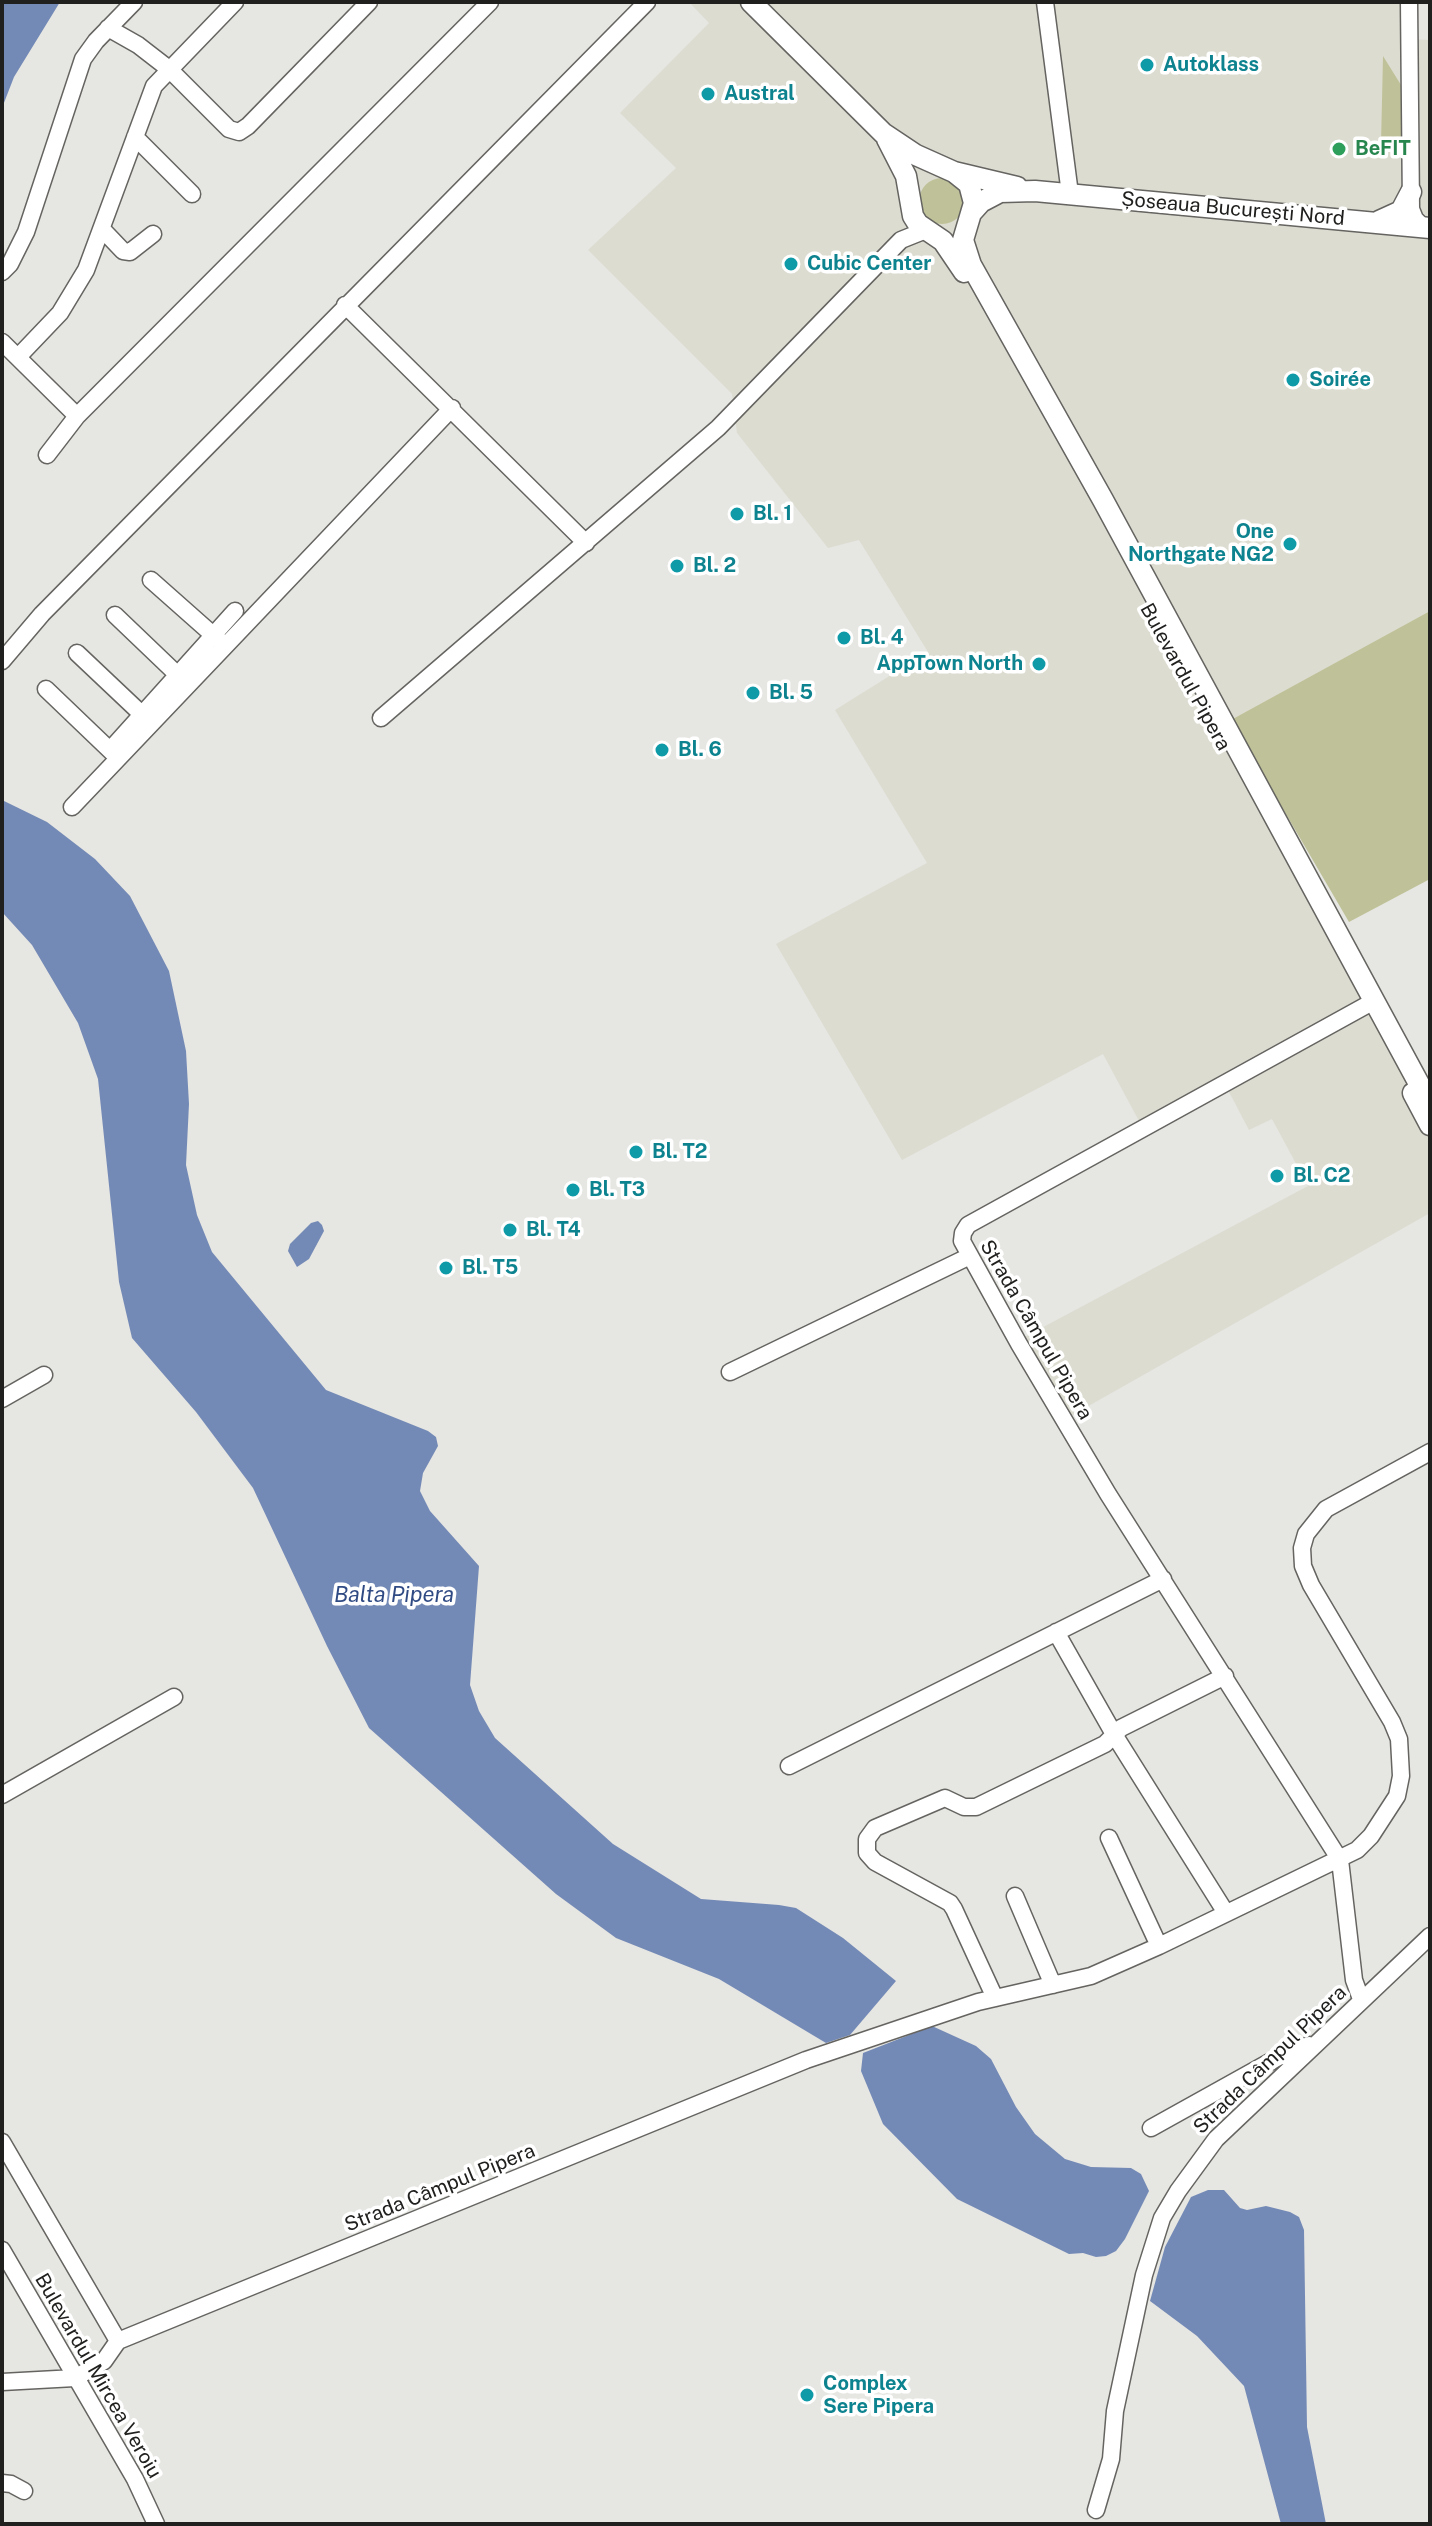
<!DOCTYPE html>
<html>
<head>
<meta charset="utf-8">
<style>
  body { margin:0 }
  #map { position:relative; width:1432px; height:2526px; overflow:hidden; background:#e6e6e2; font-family:"Public Sans",sans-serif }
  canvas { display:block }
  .frame { position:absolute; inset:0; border:4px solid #20201f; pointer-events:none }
</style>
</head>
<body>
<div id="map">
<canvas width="1432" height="2526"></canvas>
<div class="frame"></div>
</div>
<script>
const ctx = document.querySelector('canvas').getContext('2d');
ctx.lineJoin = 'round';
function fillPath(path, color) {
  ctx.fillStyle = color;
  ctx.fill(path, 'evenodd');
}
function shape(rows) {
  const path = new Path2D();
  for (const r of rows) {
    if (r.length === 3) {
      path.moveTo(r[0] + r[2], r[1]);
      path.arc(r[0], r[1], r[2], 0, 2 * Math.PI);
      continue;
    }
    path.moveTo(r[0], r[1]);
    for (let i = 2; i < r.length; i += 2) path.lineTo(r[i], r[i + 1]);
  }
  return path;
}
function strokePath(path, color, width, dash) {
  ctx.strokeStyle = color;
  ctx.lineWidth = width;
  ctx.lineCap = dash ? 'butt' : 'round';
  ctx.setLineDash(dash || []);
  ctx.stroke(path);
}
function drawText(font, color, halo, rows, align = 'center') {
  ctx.font = font + ' "Public Sans",sans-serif';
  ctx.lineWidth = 7;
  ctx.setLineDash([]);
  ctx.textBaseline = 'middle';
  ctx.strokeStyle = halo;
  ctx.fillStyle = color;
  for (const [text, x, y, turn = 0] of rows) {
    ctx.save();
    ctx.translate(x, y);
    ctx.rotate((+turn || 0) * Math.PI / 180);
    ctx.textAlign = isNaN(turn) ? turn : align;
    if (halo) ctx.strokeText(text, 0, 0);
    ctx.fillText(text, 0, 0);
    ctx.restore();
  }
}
fillPath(shape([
  [689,2,1409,2,1409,39,1430,40,1430,611,1231,721,1430,1081,1430,1213,1069,1417,1019,1340,1308,1186,1272,1119,1249,1130,1228,1090,1146,1134,1103,1054,902,1160,776,944,927,863,835,710,928,652,859,540,828,548,737,433,732,394,588,250,676,168,620,113,709,23]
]), '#dddcd1');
fillPath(shape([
  [1383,56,1401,85,1403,92,1404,145,1381,144],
  [942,201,23],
  [1430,611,1430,879,1349,922,1231,720]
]), '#bfc298');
fillPath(shape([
  [2,2,60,2,14,77,2,108],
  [2,800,47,822,95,859,130,896,169,971,186,1051,189,1104,186,1165,197,1215,212,1252,326,1390,428,1431,436,1437,438,1446,423,1473,420,1491,430,1511,479,1566,470,1685,479,1711,495,1738,613,1844,701,1899,779,1905,796,1908,843,1938,896,1981,850,2035,826,2043,719,1979,616,1938,556,1894,369,1728,327,1646,253,1488,196,1412,132,1338,119,1282,98,1079,78,1023,32,945,2,912],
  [318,1221,322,1225,324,1231,309,1259,297,1267,288,1251,290,1244,311,1223],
  [932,2026,976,2046,991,2059,1016,2107,1035,2134,1065,2159,1091,2167,1131,2168,1141,2174,1149,2191,1125,2239,1116,2251,1106,2256,1096,2257,1083,2253,1069,2254,957,2199,883,2124,861,2071,863,2053],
  [1208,2190,1224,2190,1240,2208,1247,2210,1266,2206,1290,2212,1299,2217,1304,2230,1307,2427,1326,2524,1281,2524,1244,2386,1197,2336,1150,2301,1165,2247,1191,2197]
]), '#748ab6');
const minor = shape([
  [1045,2,1070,194],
  [1409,2,1411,209,1415,219,1423,227],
  [108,28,138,45,169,69,229,129,239,132,248,126,369,2],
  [135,137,192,194],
  [102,229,123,251,130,252,153,234],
  [2,272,10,264,26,232,83,59,96,41,134,2],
  [345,305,586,543],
  [2,342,77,416],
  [18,357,60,313,86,270,154,86,235,2],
  [47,455,77,416,490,2],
  [151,580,221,642],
  [115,615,184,681],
  [77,653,150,722],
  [2,661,42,614,647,2],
  [46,689,117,757],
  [381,718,718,428,901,240,926,230],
  [110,750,235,611],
  [72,807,452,408],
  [730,1372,970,1256],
  [2,1399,44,1375],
  [1056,1632,1115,1736,1226,1913],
  [789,1766,1163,1579],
  [2,1795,174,1697],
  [1109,1838,1159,1946],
  [1015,1896,1053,1985],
  [995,1998,954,1909,950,1903,875,1862,867,1853,867,1839,875,1828,945,1798,964,1807,976,1807,1105,1744,1121,1728,1225,1676],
  [1361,1999,1354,1980,1340,1860,1108,1494,1019,1344,962,1241,963,1233,968,1225,1365,1006],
  [1151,2128,1284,2054,1309,2045],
  [2,2142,118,2341],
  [2,2250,135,2479,156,2524],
  [118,2341,806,2060,978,2002,1091,1976,1159,1946,1357,1850,1371,1836,1397,1796,1401,1776,1399,1739,1392,1722,1311,1585,1303,1566,1302,1548,1306,1534,1326,1509,1430,1452],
  [2,2382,75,2378,104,2361,118,2341],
  [2,2483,11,2484,24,2491],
  [1096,2510,1111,2459,1115,2411,1144,2275,1162,2218,1178,2191,1216,2139,1430,1936]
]);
const major = shape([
  [751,2,883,133,916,155,954,172,969,184,974,203,963,240,971,265,1103,500,1430,1104],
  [887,139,906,176,913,216,918,224,943,241,964,272],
  [954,172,1017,187],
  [972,212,981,202,1000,192,1035,191,1430,228],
  [1379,221,1401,211,1411,192],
  [1413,1093,1430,1125]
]);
strokePath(minor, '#656461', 19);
strokePath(major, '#656461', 23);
strokePath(minor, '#fff', 16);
strokePath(major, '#fff', 20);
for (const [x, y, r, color] of [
  [1147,65,8,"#0f9aa8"],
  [708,94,8,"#0f9aa8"],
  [1339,149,8,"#2e9e5b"],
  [791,264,8,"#0f9aa8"],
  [1293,380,8,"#0f9aa8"],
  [737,514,8,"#0f9aa8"],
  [1290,544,8,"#0f9aa8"],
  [677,566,8,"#0f9aa8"],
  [844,638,8,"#0f9aa8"],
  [1039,664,8,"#0f9aa8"],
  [753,693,8,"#0f9aa8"],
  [662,750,8,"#0f9aa8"],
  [636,1152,8,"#0f9aa8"],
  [1277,1176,8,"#0f9aa8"],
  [573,1190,8,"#0f9aa8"],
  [510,1230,8,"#0f9aa8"],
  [446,1268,8,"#0f9aa8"],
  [807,2395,8,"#0f9aa8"]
]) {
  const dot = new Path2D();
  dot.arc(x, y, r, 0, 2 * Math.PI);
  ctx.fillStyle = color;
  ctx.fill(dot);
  strokePath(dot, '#fff', 3);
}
drawText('bold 20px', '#0d838f', '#fff', [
  ["Autoklass",1163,65],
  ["Austral",724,94],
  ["Cubic Center",807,264],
  ["Soirée",1309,380],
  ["Bl. 1",753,514],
  ["One",1274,532,"right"],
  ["Northgate NG2",1274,555,"right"],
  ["Bl. 2",693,566],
  ["Bl. 4",860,638],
  ["AppTown North",1023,664,"right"],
  ["Bl. 5",769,693],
  ["Bl. 6",678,750],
  ["Bl. T2",652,1152],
  ["Bl. C2",1293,1176],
  ["Bl. T3",589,1190],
  ["Bl. T4",526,1230],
  ["Bl. T5",462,1268],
  ["Complex",823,2384],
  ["Sere Pipera",823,2407]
], 'left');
drawText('bold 20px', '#27864d', '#fff', [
  ["BeFIT",1355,149]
], 'left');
drawText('20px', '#20201f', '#fff', [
  ["Șoseaua București Nord",1233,209,5],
  ["Bulevardul Pipera",1185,677,61],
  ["Strada Câmpul Pipera",1036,1330,60],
  ["Strada Câmpul Pipera",1270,2060,-44],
  ["Strada Câmpul Pipera",440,2188,-22],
  ["Bulevardul Mircea Veroiu",98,2376,60]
]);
drawText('italic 22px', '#304b84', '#fff', [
  ["Balta Pipera",394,1595]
]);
</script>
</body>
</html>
